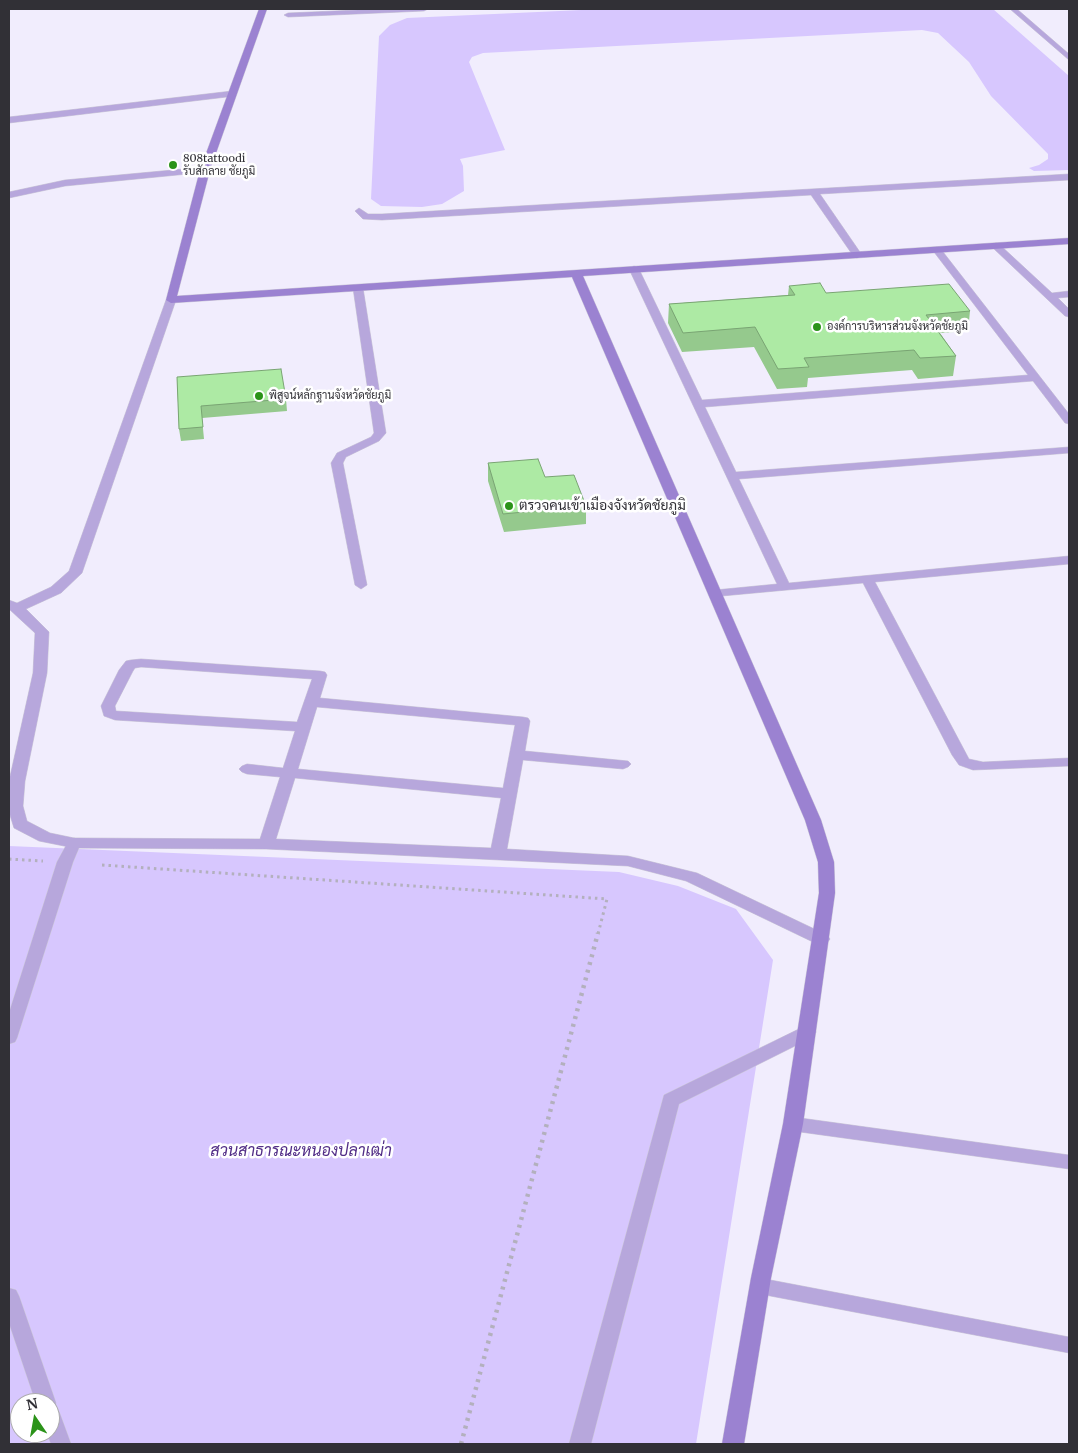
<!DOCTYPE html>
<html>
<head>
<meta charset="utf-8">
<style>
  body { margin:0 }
  #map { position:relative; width:1078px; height:1453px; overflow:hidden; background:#f1edfd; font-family:Merriweather,serif }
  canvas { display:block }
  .frame { position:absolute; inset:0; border:10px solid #313036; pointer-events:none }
  .north { position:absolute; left:10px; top:1393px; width:50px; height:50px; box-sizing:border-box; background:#fff; border:1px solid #adacaf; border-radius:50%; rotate:348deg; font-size:14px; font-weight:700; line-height:20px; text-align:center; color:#313036 }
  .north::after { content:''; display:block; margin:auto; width:18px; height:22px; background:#2b9319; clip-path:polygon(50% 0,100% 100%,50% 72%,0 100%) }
</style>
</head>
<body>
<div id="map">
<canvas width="1078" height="1453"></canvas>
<div class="frame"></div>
<div class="north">N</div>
</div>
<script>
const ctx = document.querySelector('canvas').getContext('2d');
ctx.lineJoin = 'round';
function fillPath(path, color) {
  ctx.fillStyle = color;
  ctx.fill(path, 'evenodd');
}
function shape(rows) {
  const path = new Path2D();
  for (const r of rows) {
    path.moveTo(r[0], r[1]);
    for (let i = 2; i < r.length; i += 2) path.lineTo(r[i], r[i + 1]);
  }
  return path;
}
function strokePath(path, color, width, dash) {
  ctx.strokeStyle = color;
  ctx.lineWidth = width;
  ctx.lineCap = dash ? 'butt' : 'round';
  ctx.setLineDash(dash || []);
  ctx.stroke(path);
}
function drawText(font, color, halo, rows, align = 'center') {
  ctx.font = font + ' Merriweather,Sarabun,serif';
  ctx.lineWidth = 5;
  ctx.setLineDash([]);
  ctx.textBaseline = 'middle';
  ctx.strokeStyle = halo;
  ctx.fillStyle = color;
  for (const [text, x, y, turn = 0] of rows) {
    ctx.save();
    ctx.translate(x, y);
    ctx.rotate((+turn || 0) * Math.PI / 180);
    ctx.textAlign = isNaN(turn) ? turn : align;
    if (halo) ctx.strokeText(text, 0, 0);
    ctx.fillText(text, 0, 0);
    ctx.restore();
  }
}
fillPath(shape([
  [603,9,993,9,1069,76,1069,170,1034,171,1029,168,1039,165,1048,159,1048,154,991,96,969,62,938,33,922,30,483,53,472,57,469,62,505,150,460,159,463,166,464,191,442,204,422,207,381,206,371,199,379,36,390,25,407,18],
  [9,846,619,872,678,886,736,909,773,960,696,1444,9,1444],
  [20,1403,50,1403,50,1433,20,1433]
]), '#d7c7fe');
const lane = shape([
  [381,9,428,9,424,11,288,17,284,15,288,13,381,9],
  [1010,9,1017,9,1069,54,1069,60,1010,9],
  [205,167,209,170,208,172,65,186,9,198,9,192,65,180,205,167],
  [1069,174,1069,180,820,194,862,255,857,258,854,257,811,195,382,220,363,219,355,211,359,208,368,214,382,214,1069,174],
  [996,243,999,244,1052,293,1069,291,1069,297,1058,298,1069,309,1069,317,1065,316,993,248,991,246,996,243],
  [937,247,940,248,1069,414,1069,424,1065,423,1033,381,705,407,736,472,1069,447,1069,453,739,479,789,583,1069,556,1069,564,875,582,969,759,983,762,1069,758,1069,766,973,770,959,765,952,755,863,583,711,597,709,594,711,591,715,590,777,584,629,269,634,266,639,269,702,400,1028,375,934,252,934,248,937,247],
  [358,285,363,288,386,433,379,441,346,457,343,463,367,585,361,589,355,585,331,463,337,453,371,437,374,433,353,288,358,285],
  [74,838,79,840,81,843,73,862,17,1038,15,1042,9,1044,9,1013,57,862,69,840,74,838],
  [793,1117,1069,1155,1069,1169,793,1131,787,1129,784,1124,787,1119,793,1117],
  [760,1278,1069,1337,1069,1353,760,1294,753,1292,751,1286,753,1280,760,1278],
  [9,1288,16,1290,19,1296,56,1403,54,1407,57,1408,60,1414,71,1444,51,1444,47,1433,50,1433,50,1403,36,1403,9,1323,9,1288]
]);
const street = shape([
  [232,91,236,94,235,96,9,123,9,117,232,91],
  [171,297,176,300,82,573,61,593,26,609,49,632,47,673,25,781,23,806,27,821,50,833,74,838,260,839,280,777,247,774,242,772,239,769,242,766,247,764,283,768,295,731,115,720,104,716,101,706,119,670,126,661,131,660,141,659,320,671,325,672,327,675,320,698,523,717,528,718,530,721,525,751,628,761,631,764,628,767,623,769,523,760,507,849,628,856,697,873,827,935,830,939,827,943,821,945,815,943,686,881,628,866,266,849,74,848,39,841,14,828,9,812,9,781,33,673,35,633,9,609,9,600,17,603,51,587,69,571,166,300,171,297],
  [141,667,312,679,297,722,116,711,115,706,133,671,135,668,141,667],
  [317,707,515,725,503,788,298,769,317,707],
  [295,778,501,798,491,848,276,839,295,778],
  [807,1025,813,1027,816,1032,813,1037,679,1104,591,1444,569,1444,664,1095,807,1025]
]);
const secondary = shape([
  [259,9,267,9,210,170,177,296,1069,238,1069,244,583,276,821,820,834,862,835,893,803,1124,771,1278,744,1444,722,1444,751,1278,783,1124,819,893,818,862,805,820,572,277,171,303,166,300,200,170,259,9]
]);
strokePath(lane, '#cecbd9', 1);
strokePath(street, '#cecbd9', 1);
strokePath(secondary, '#cecbd9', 1);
strokePath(shape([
  [9,859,43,861],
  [102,865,607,899,598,934]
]), '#b3b0bd', 3, [2.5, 4]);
strokePath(shape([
  [461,1444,598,933]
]), '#b3b0bd', 4.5, [3, 5]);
fillPath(lane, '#b7a7dc');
fillPath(street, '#b7a7dc');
fillPath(secondary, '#9b82d1');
fillPath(shape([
  [789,286,826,293,970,311,968,331,940,333,956,356,953,376,918,379,912,370,808,378,807,387,777,389,754,347,682,352,668,323,669,304,788,295],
  [177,377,286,399,287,411,202,418,204,439,181,441,179,429],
  [488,463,545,477,586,506,586,524,504,532,488,481]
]), '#95c98d');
const building = shape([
  [820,283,826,293,949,284,970,311,926,315,956,356,920,358,914,350,804,358,809,367,778,369,755,327,683,333,669,304,795,295,789,286,820,283],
  [281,369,286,399,201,406,203,427,179,429,177,377,281,369],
  [538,459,545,477,574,475,586,506,503,514,488,463,538,459]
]);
fillPath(building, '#adeaa4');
strokePath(building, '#79a473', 1);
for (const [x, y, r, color] of [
  [173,165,5,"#2b9319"],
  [817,327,5,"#2b9319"],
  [259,396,5,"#2b9319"],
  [509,506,5,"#2b9319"]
]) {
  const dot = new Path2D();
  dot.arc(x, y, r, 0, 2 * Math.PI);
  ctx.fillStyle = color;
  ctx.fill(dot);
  strokePath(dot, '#fff', 2);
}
drawText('11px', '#313036', '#fff', [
  ["808tattoodi",183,159],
  ["รับสักลาย ชัยภูมิ",183,172],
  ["องค์การบริหารส่วนจังหวัดชัยภูมิ",827,327],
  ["พิสูจน์หลักฐานจังหวัดชัยภูมิ",269,396]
], 'left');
drawText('14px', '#313036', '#fff', [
  ["ตรวจคนเข้าเมืองจังหวัดชัยภูมิ",519,506]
], 'left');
drawText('italic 16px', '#522e87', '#fff', [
  ["สวนสาธารณะหนองปลาเฒ่า",301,1151]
]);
</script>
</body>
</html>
